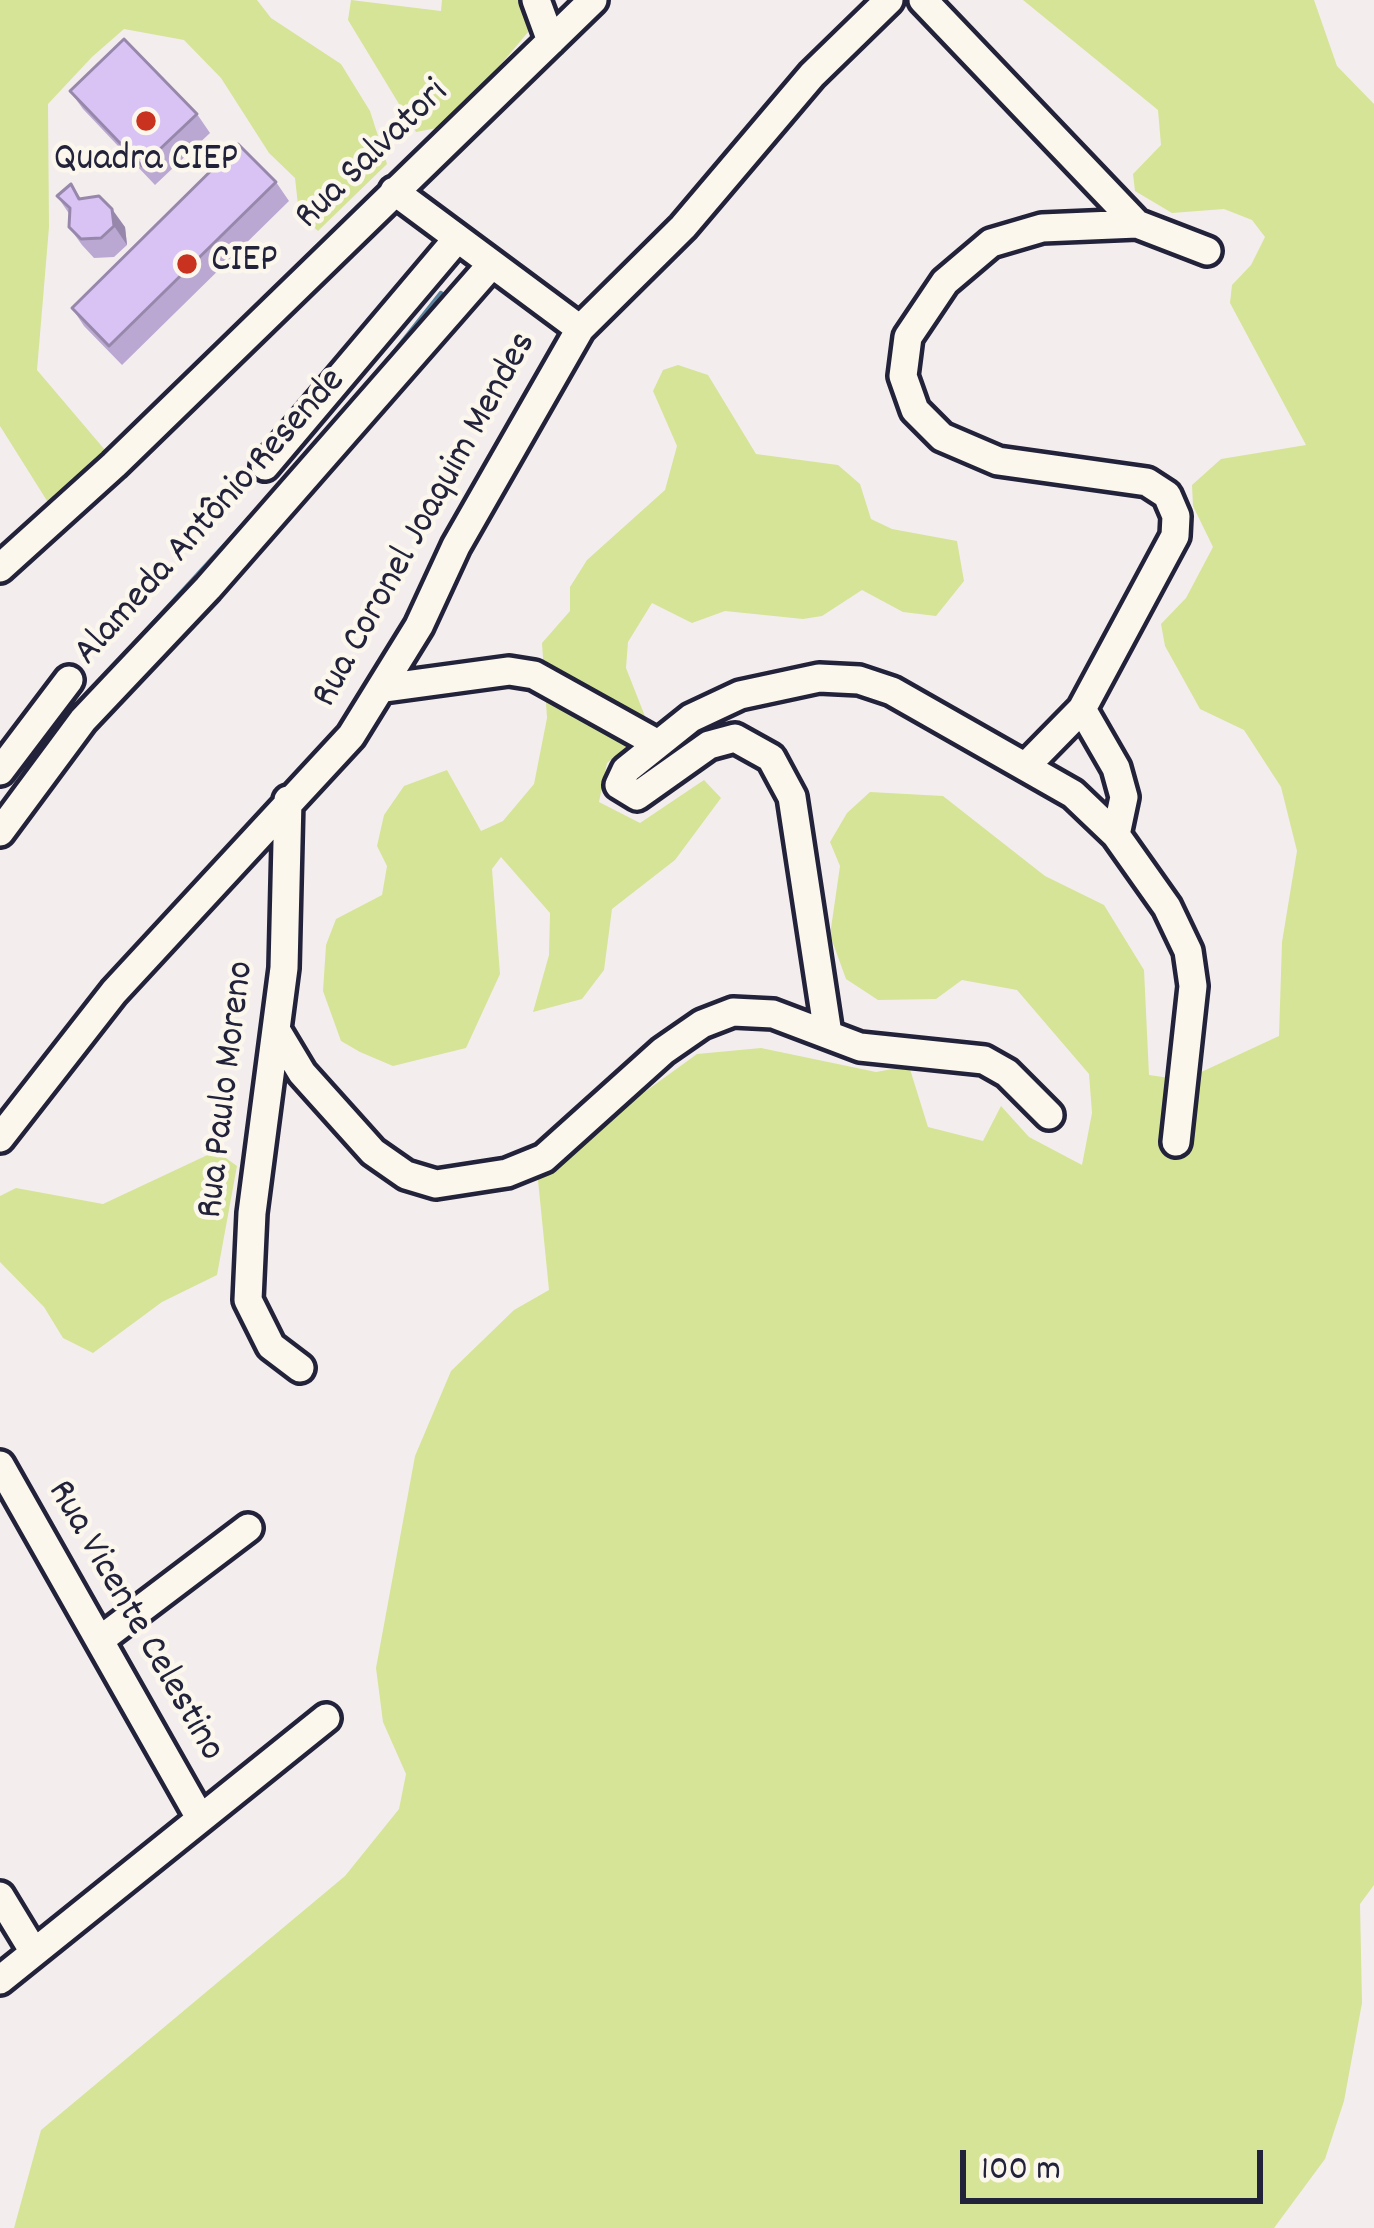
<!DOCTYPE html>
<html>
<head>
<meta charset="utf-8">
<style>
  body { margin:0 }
  #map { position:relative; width:1374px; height:2228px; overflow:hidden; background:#f4edee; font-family:Dekko,sans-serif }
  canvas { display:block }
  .scale { position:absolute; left:960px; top:2150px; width:303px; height:54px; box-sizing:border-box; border:6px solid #22223b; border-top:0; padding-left:15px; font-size:36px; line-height:42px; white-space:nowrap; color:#22223b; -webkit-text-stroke:9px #fbf7ec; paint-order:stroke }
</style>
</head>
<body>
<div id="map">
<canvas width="1374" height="2228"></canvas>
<div class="scale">100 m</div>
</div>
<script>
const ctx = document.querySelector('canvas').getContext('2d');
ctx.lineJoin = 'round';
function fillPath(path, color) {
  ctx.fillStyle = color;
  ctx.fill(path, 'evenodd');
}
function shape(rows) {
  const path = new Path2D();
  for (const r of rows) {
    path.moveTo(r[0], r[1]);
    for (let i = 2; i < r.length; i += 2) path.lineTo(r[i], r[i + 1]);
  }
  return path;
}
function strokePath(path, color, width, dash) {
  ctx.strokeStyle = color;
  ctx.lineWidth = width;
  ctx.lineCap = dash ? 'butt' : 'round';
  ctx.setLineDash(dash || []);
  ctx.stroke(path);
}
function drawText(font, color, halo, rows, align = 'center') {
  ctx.font = font + ' Dekko,sans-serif';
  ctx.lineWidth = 9;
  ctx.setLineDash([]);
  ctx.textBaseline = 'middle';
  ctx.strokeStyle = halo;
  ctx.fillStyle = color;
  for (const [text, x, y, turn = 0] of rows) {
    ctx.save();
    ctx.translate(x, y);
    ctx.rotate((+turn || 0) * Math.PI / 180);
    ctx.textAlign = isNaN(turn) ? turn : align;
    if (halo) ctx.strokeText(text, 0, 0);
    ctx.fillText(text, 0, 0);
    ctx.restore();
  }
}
fillPath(shape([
  [0,0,257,0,271,18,341,64,370,111,387,164,318,231,299,214,295,178,269,153,221,78,184,40,124,29,92,57,48,104,49,227,37,370,105,450,49,504,0,426],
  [351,0,441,11,442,0,526,0,534,9,529,31,458,115,442,127,416,132,348,20],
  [1023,0,1314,0,1337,66,1374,104,1374,1885,1360,1904,1362,2003,1344,2101,1325,2159,1274,2228,14,2228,41,2130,345,1876,399,1809,406,1774,383,1722,376,1668,415,1456,451,1371,514,1310,549,1290,537,1170,697,1054,761,1048,876,1072,909,1066,928,1127,983,1141,1001,1106,1029,1137,1082,1165,1092,1113,1089,1074,1017,990,962,980,936,999,878,1000,846,979,830,935,840,866,830,842,847,813,870,792,943,796,1045,876,1104,905,1144,970,1149,1075,1184,1080,1279,1036,1282,942,1297,851,1281,787,1244,730,1200,709,1165,646,1161,624,1186,598,1213,547,1193,506,1192,485,1221,459,1306,445,1230,303,1232,285,1251,265,1265,237,1252,220,1224,209,1172,213,1135,191,1133,174,1161,145,1158,110],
  [678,365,708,375,756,454,838,465,860,484,871,519,892,529,957,541,964,581,936,616,903,612,862,590,822,616,803,619,725,611,692,623,652,603,628,642,626,668,650,729,607,763,599,802,640,823,704,780,721,798,675,860,612,909,604,970,582,999,533,1012,549,955,550,913,501,857,492,869,500,974,466,1048,393,1066,360,1052,341,1041,323,991,326,945,336,919,382,895,387,866,377,846,384,815,404,786,447,770,481,831,503,821,534,784,547,718,542,643,570,611,570,587,587,560,665,490,677,446,653,391,663,370],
  [216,1151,237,1166,217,1275,162,1302,93,1353,63,1338,44,1307,0,1262,0,1196,16,1188,103,1204]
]), '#d6e497');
strokePath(shape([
  [376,376,441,294],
  [91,692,276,490]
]), '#5b849f', 6);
const minor = shape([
  [536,0,551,41],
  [923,0,1137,224,1207,251],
  [394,191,580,329],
  [265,466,457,239],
  [0,568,114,465,593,0],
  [384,688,509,671,534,675,658,744],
  [1026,766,1082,709],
  [0,771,69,680],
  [288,800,284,968,252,1213,248,1300,271,1346,300,1368],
  [0,832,83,720,208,588,491,265],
  [1116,835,1124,797,1116,768,1082,709,1175,536,1176,516,1167,495,1147,482,998,461,942,437,915,410,903,376,908,337,945,282,991,243,1042,228,1137,224],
  [278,1033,302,1073,373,1152,406,1175,436,1184,507,1173,544,1158,663,1051,702,1024,733,1012,773,1014,860,1047,984,1060,1007,1073,1049,1115],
  [828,1034,792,797,771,758,735,738,709,745,637,796,619,785,626,770,691,718,740,695,819,678,859,680,892,691,1073,794,1116,835,1167,907,1188,951,1193,986,1176,1142],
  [0,1138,114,992,351,736,419,626,456,546,580,329,683,227,812,75,889,0],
  [0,1465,199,1816],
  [100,1640,248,1528],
  [0,1896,34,1952],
  [0,1980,326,1718]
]);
strokePath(minor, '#22223b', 36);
strokePath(minor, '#fbf7ec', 27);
fillPath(shape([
  [70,91,197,114,210,133,155,185,83,109],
  [276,182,289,201,122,365,84,326,72,308],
  [71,184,81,199,125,227,127,245,114,257,94,258,82,245,69,227,70,215,57,196]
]), '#baa8d2');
fillPath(shape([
  [112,209,125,227,127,245,114,226]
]), '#9788ab');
const building = shape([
  [124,39,197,114,142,166,70,91,124,39],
  [238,144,276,182,109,346,72,308,238,144],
  [71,184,79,199,99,196,112,209,114,226,101,238,81,239,69,227,70,208,57,196,71,184]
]);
fillPath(building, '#d8c3f4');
strokePath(building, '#9788ab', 3);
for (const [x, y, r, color] of [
  [146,121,12,"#c8321e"],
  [187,264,12,"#c8321e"]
]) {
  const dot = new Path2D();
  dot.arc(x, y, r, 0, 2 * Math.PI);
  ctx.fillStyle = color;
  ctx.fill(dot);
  strokePath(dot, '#fbf7ec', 4.5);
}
drawText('39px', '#22223b', '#fbf7ec', [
  ["Rua Salvatori",374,157,-44],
  ["Alameda Antônio Resende",212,519,-48],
  ["Rua Coronel Joaquim Mendes",427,521,-61],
  ["Rua Paulo Moreno",229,1090,-83],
  ["Rua Vicente Celestino",133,1622,60]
]);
drawText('39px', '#22223b', '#fbf7ec', [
  ["Quadra CIEP",146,163],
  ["CIEP",211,264,"left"]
]);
</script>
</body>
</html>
